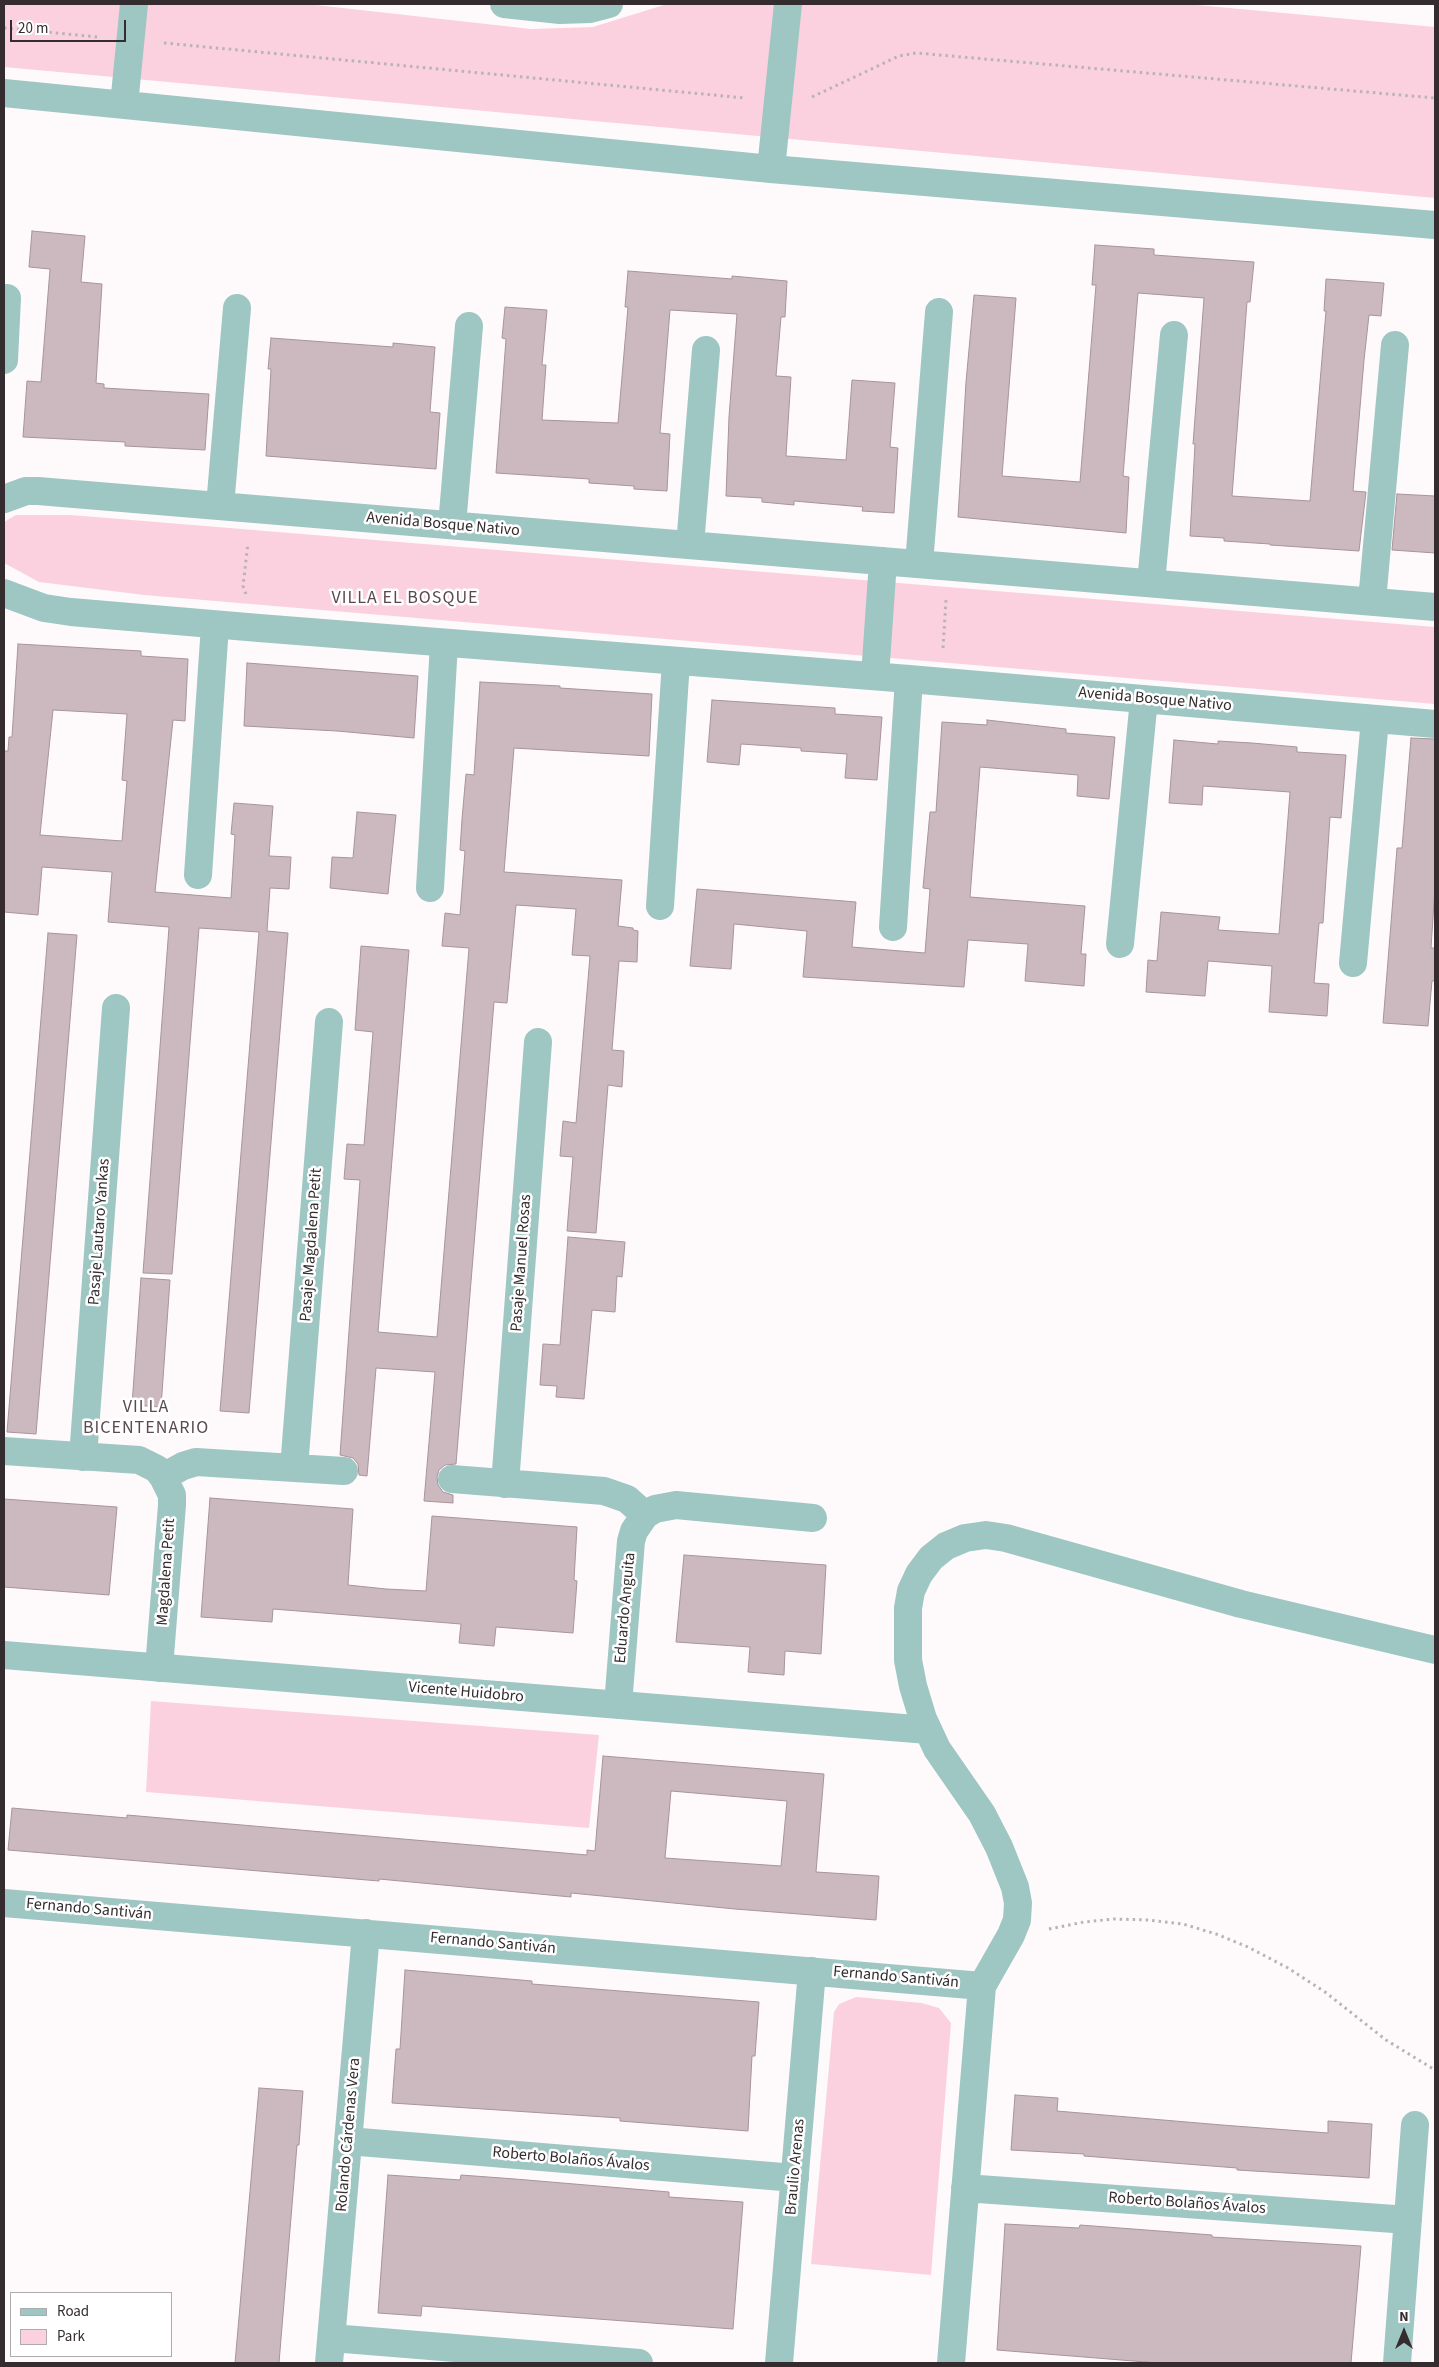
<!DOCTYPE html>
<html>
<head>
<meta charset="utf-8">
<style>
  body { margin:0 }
  #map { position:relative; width:1439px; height:2367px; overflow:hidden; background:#fefafb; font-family:"Source Sans 3",sans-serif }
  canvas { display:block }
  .frame { position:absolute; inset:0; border:5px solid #342c2f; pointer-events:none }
  .legend { position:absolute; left:10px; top:2292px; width:162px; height:65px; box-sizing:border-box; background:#fff; border:1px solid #aeabac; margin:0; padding:6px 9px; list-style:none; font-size:15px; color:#342c2f }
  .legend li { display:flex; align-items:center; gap:10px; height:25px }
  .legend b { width:25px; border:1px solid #aeabac }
  .north { position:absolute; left:1379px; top:2307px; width:50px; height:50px; -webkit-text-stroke:4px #fff; paint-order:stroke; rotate:0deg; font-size:14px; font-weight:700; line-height:20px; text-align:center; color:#342c2f }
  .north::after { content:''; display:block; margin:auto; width:18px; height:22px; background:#342c2f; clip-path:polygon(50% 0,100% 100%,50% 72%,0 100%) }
  .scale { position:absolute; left:10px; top:20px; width:116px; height:22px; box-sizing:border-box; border:2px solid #342c2f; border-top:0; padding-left:6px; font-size:15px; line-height:18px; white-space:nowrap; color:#342c2f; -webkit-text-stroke:4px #fff; paint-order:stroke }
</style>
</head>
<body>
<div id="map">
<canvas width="1439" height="2367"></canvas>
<div class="frame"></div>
<ul class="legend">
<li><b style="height:6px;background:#9ec6c2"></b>Road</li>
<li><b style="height:14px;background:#fbd1e0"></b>Park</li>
</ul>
<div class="north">N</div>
<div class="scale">20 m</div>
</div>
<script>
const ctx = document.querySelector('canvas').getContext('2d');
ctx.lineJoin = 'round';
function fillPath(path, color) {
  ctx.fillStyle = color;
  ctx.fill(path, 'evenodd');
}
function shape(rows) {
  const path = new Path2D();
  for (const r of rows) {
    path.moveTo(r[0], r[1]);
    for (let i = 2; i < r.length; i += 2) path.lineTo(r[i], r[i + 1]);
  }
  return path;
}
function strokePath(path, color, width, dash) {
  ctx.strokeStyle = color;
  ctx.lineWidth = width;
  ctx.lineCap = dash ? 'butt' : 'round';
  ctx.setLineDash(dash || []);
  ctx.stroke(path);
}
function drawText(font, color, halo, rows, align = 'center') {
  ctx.font = font + ' "Source Sans 3",sans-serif';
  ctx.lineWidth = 5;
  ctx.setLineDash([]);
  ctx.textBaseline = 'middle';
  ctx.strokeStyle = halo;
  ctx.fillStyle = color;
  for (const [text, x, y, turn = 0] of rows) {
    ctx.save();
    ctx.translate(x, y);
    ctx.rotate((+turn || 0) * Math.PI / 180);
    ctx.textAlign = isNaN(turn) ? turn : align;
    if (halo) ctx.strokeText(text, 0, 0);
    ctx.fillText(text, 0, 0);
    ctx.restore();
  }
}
fillPath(shape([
  [4,4,307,4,531,29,593,27,667,4,1186,4,1435,27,1435,198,4,67],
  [16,515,71,515,1435,627,1435,704,144,595,39,582,4,563,4,522],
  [151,1701,599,1735,589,1828,146,1792],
  [856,1997,922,2003,939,2008,951,2023,931,2275,811,2264,834,2012,839,2004]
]), '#fbd1e0');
const building = shape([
  [32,231,85,236,81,282,102,284,96,383,104,384,104,388,209,394,205,450,125,446,125,442,23,437,27,381,41,382,50,269,29,267,32,231],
  [1095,245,1154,249,1154,255,1254,262,1250,302,1247,302,1232,496,1310,501,1326,311,1324,311,1326,279,1384,283,1381,316,1369,315,1364,360,1353,491,1366,492,1359,551,1270,545,1270,544,1224,541,1224,538,1190,536,1195,444,1193,444,1204,298,1138,293,1123,476,1129,477,1126,533,958,517,966,382,974,295,1016,298,1002,476,1080,482,1096,285,1092,285,1095,245],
  [628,271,732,279,732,276,787,281,785,317,781,317,776,376,791,377,786,456,846,460,852,380,895,383,890,447,898,448,894,513,862,511,863,507,794,501,794,505,762,502,762,498,726,496,729,417,737,314,670,310,660,433,670,434,667,491,634,489,634,486,589,483,589,479,496,473,506,339,502,338,505,307,547,310,542,365,546,365,542,420,618,423,628,307,625,307,628,271],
  [271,338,393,347,393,343,435,347,430,412,440,413,436,469,266,456,271,369,268,369,271,338],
  [1397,494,1435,496,1435,553,1392,550,1397,494],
  [18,644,141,651,141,656,188,659,185,721,173,720,155,892,231,898,235,835,231,834,234,803,273,806,269,856,291,857,289,889,270,888,267,931,288,933,249,1413,220,1411,259,932,199,928,172,1274,143,1273,169,927,108,922,112,872,42,867,38,915,4,912,4,751,8,751,9,737,12,737,18,644],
  [53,710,127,714,122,780,127,781,122,841,40,835,53,710],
  [247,663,418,676,414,738,337,731,244,726,247,663],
  [480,682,560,686,560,688,652,694,649,756,514,748,504,872,622,880,618,926,633,928,633,930,638,931,637,962,619,961,612,1050,624,1051,622,1087,608,1085,596,1233,567,1231,573,1157,560,1156,563,1121,576,1123,590,956,572,955,576,909,516,905,507,1003,494,1002,456,1464,445,1465,439,1470,437,1477,438,1485,443,1492,453,1495,453,1503,424,1501,435,1372,376,1368,367,1476,359,1475,358,1464,353,1458,340,1455,360,1180,344,1179,347,1144,364,1145,373,1032,355,1030,361,946,409,950,378,1332,437,1337,469,948,442,946,445,913,460,915,465,851,460,850,462,819,466,774,474,775,480,682],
  [712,700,835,708,835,714,882,717,877,780,845,778,847,754,801,751,801,748,741,744,739,765,707,762,712,700],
  [987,720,1066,729,1066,733,1115,737,1109,799,1077,796,1078,775,980,767,970,897,1085,906,1081,954,1086,954,1084,986,1025,981,1028,944,968,940,964,987,803,977,807,931,734,924,731,969,690,966,697,889,856,902,852,947,925,953,930,889,923,888,930,812,936,812,942,722,987,725,987,720],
  [1411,738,1435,739,1435,888,1431,948,1435,948,1435,981,1432,981,1428,1026,1383,1023,1397,848,1402,848,1411,738],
  [1174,740,1218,744,1218,741,1252,743,1297,747,1297,752,1346,755,1341,818,1330,817,1323,923,1319,923,1314,983,1329,984,1327,1016,1269,1012,1272,966,1208,961,1205,996,1146,992,1148,960,1157,961,1161,912,1220,917,1218,930,1279,934,1290,792,1203,786,1202,805,1169,803,1174,740],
  [357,812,396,815,388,894,330,888,332,857,353,858,357,812],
  [48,933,77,935,36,1434,7,1432,48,933],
  [568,1237,625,1242,622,1277,617,1276,615,1312,592,1310,584,1399,556,1397,557,1386,540,1385,543,1344,560,1345,568,1237],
  [141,1278,170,1280,161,1407,132,1405,141,1278],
  [210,1498,353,1509,348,1585,386,1589,426,1591,432,1516,577,1527,574,1580,577,1581,573,1633,496,1627,494,1646,459,1643,461,1624,273,1609,272,1622,201,1617,210,1498],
  [4,1499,117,1507,109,1595,4,1587,4,1499],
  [684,1555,826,1565,821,1654,785,1651,784,1675,748,1672,750,1647,676,1642,684,1555],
  [603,1756,824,1774,816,1872,879,1876,876,1920,735,1909,571,1893,571,1897,379,1879,379,1881,8,1850,12,1808,127,1818,127,1815,587,1855,587,1850,595,1851,603,1756],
  [671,1791,787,1801,781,1866,665,1858,671,1791],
  [405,1970,532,1981,532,1984,759,2002,755,2056,752,2056,748,2131,620,2121,620,2118,392,2103,396,2049,400,2049,405,1970],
  [259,2088,303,2091,299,2145,297,2145,279,2363,235,2363,259,2088],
  [1015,2095,1058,2098,1057,2111,1222,2125,1328,2133,1328,2121,1372,2124,1369,2178,1237,2170,1237,2168,1084,2156,1084,2154,1011,2150,1015,2095],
  [388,2175,460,2180,461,2175,515,2179,669,2192,669,2197,743,2202,733,2329,422,2306,421,2316,378,2313,388,2175],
  [1005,2224,1079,2228,1080,2225,1212,2235,1212,2237,1361,2246,1351,2363,1158,2363,997,2350,1005,2224]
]);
fillPath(building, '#ccb8bf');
strokePath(building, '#a8949b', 1);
strokePath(shape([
  [4,28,98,37],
  [164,43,745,98],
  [812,97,899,56,916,53,1435,98],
  [246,594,243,586,248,543],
  [943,648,946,600],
  [1049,1929,1084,1922,1114,1919,1148,1920,1183,1924,1216,1934,1248,1947,1288,1968,1325,1992,1386,2040,1435,2070]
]), '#b9b3b5', 3, [2.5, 4]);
strokePath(shape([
  [504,4,560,10,590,9,609,4],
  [4,93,771,169,1435,225],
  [124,105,134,4],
  [771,169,788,4],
  [4,360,7,298],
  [4,499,26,491,38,491,1435,607],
  [220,506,237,308],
  [452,525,469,326],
  [690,545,706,350],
  [919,564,939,312],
  [1151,583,1174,335],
  [4,593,44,608,71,612,259,628,909,679,1435,724],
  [1372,601,1395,345],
  [875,676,883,561],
  [198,875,215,625],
  [430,888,444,643],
  [660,906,676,661],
  [893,927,909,679],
  [1120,944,1144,699],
  [1353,963,1375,719],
  [4,1451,139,1460,157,1469,163,1477,172,1495,172,1505,159,1668],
  [83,1457,116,1008],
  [294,1468,329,1022],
  [163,1477,183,1466,196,1462,344,1471],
  [452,1479,604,1491,627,1499,645,1515],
  [505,1484,538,1042],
  [4,1655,928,1730],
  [618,1705,631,1541,634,1531,645,1515,655,1509,676,1505,813,1518],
  [4,1903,982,1986],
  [348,2141,795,2178],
  [965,2188,1408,2220],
  [332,2338,639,2363],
  [329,2363,366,1933],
  [779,2363,812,1971],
  [951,2363,982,1986,1011,1935,1017,1920,1018,1903,1015,1887,999,1847,982,1814,937,1749,923,1719,913,1686,908,1660,908,1608,911,1591,919,1574,931,1558,946,1546,965,1538,986,1535,1006,1538,1241,1604,1435,1650],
  [1397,2363,1415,2125]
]), '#9ec6c2', 28);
drawText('16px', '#342c2f', '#fff', [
  ["Avenida Bosque Nativo",443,525,5],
  ["Avenida Bosque Nativo",1155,700,5],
  ["Pasaje Lautaro Yankas",100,1232,-86],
  ["Pasaje Magdalena Petit",312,1245,-86],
  ["Pasaje Manuel Rosas",522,1263,-86],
  ["Magdalena Petit",167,1572,-86],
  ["Eduardo Anguita",626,1608,-85],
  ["Vicente Huidobro",466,1693,5],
  ["Fernando Santiván",89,1910,5],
  ["Fernando Santiván",493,1944,5],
  ["Fernando Santiván",896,1978,5],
  ["Rolando Cárdenas Vera",349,2135,-85],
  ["Roberto Bolaños Ávalos",571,2160,5],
  ["Braulio Arenas",796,2167,-85],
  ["Roberto Bolaños Ávalos",1187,2204,4]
]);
ctx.letterSpacing = '1px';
drawText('18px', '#5b4950', '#fff', [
  ["VILLA EL BOSQUE",405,599],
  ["VILLA",146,1408],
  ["BICENTENARIO",146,1429]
]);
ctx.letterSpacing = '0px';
</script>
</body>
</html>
